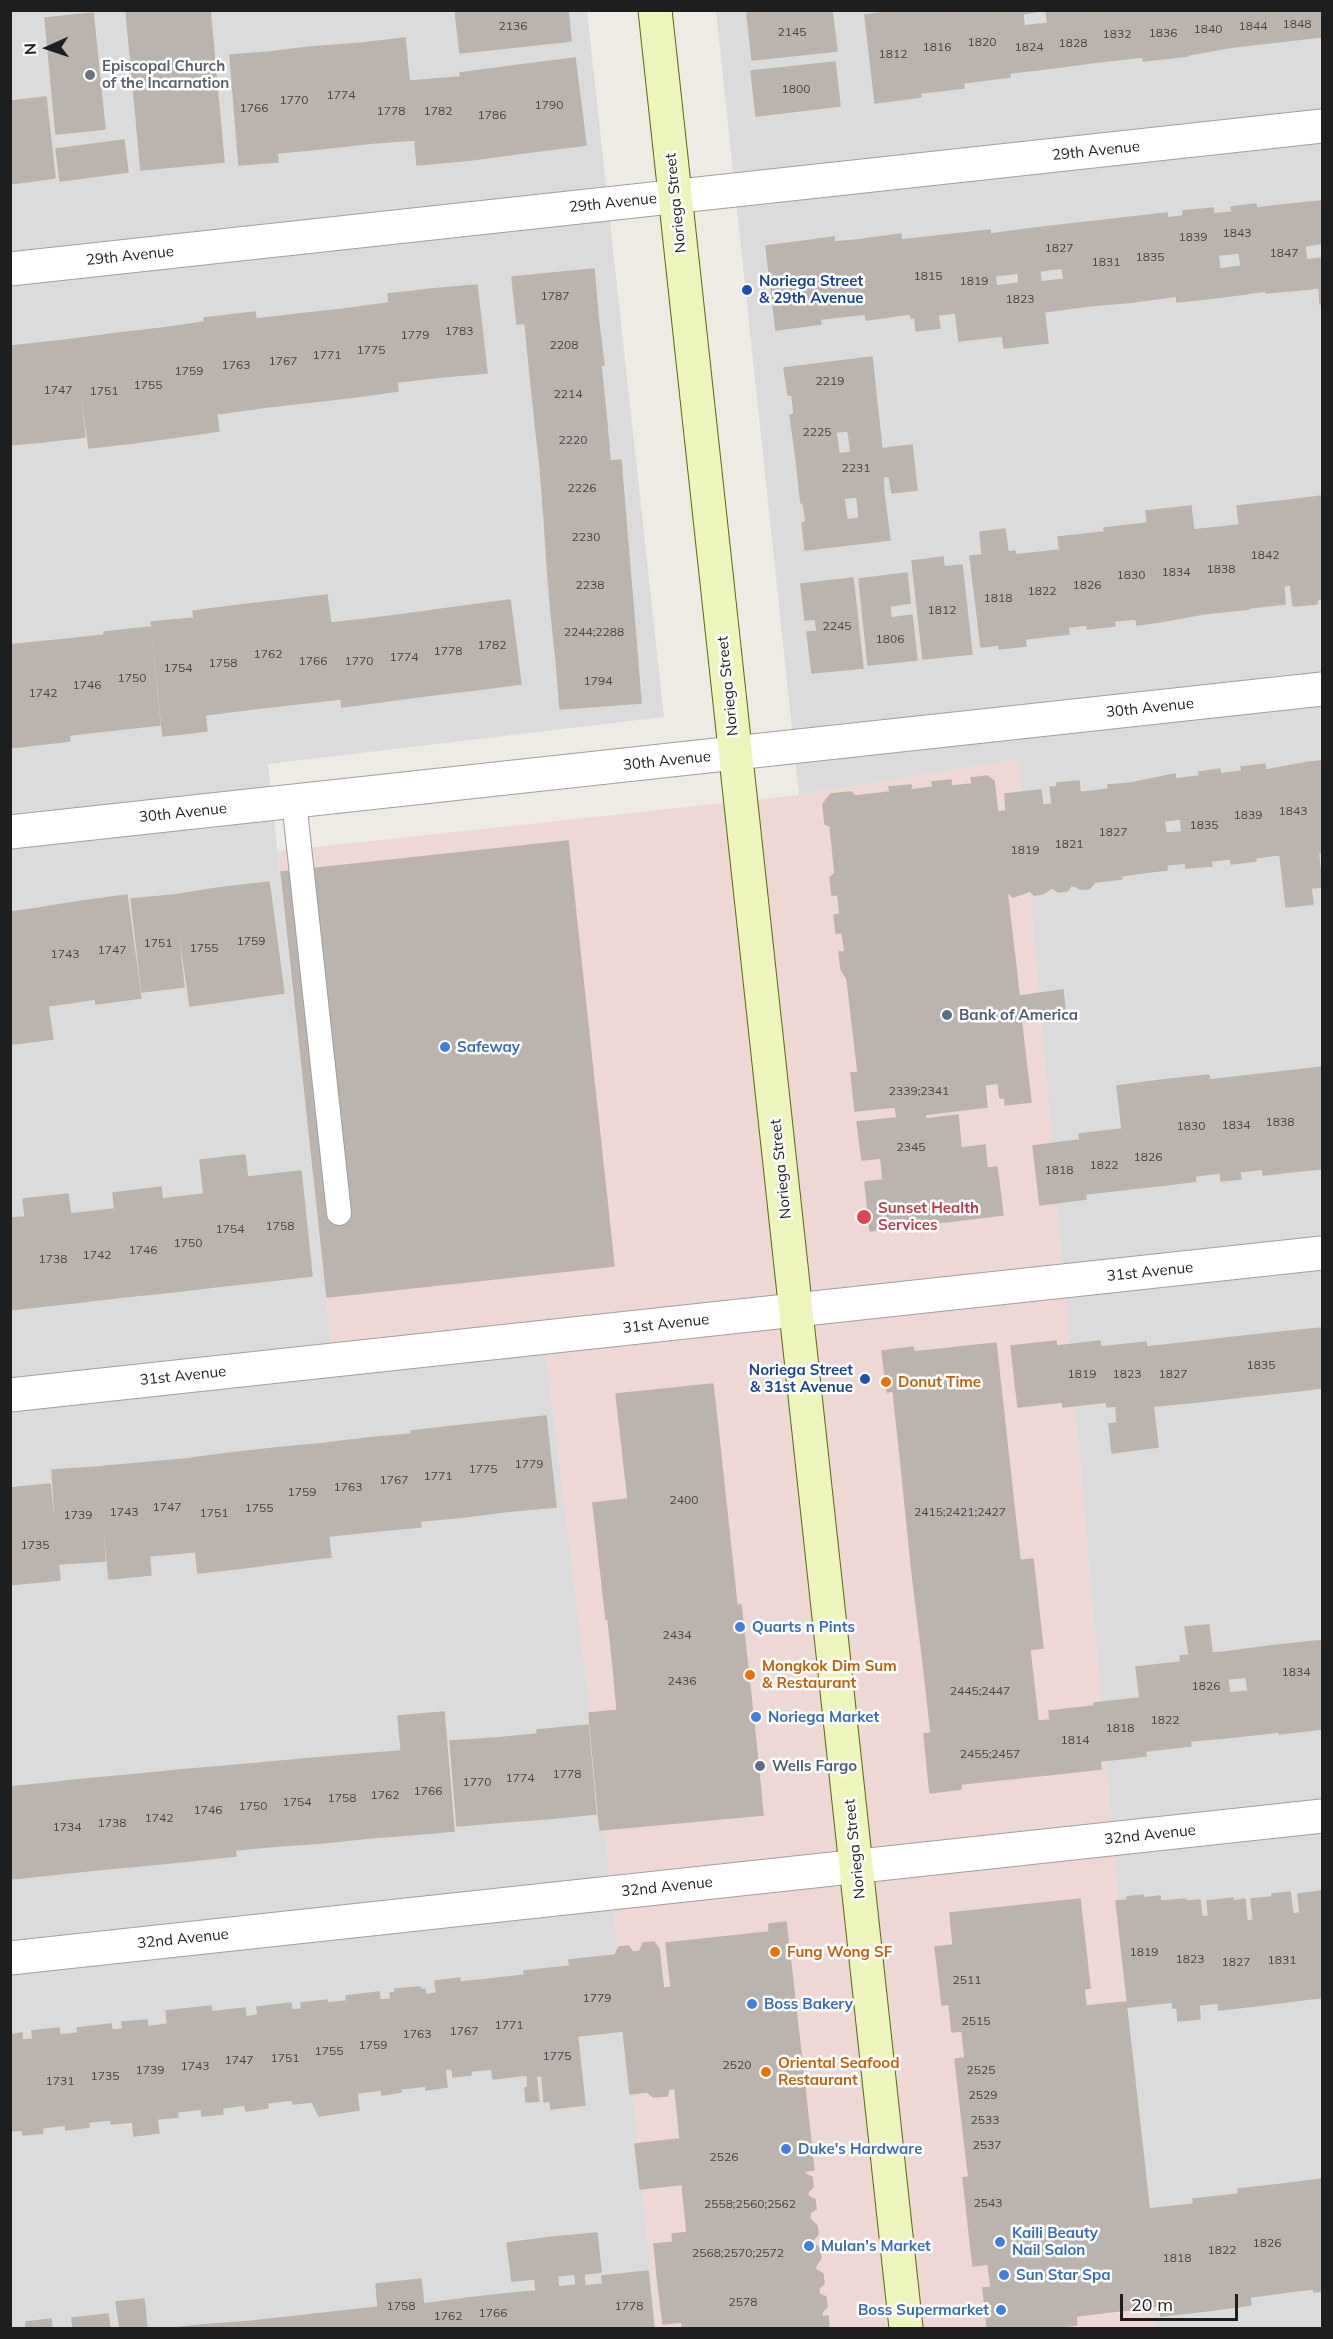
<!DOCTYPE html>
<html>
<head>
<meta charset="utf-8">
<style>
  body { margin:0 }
  #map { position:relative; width:1333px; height:2339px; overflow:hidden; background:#eeebe4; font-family:Mulish,sans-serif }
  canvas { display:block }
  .frame { position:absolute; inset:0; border:12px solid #1e1e1e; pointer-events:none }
  .north { position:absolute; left:18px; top:18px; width:60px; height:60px; -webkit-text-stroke:4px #fff; paint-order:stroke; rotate:267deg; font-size:16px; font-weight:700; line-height:24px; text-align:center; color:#1e1e1e }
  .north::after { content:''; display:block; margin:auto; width:21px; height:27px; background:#1e1e1e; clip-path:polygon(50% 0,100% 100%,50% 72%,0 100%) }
  .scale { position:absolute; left:1120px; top:2294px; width:118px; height:27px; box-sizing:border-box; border:3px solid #1e1e1e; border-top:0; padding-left:8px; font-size:18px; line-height:21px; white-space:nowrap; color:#1e1e1e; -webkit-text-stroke:4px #fff; paint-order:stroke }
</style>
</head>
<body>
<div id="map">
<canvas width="1333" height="2339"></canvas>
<div class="frame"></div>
<div class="north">N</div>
<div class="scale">20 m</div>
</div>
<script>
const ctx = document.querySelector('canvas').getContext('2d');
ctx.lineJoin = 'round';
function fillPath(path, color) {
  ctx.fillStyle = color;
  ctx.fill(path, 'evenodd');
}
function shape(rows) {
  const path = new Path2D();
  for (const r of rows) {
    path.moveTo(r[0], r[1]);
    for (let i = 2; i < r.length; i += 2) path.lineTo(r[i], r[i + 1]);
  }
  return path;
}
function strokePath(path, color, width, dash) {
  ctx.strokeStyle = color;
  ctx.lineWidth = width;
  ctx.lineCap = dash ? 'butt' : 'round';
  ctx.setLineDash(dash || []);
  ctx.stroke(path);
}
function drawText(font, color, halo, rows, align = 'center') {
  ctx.font = font + ' Mulish,sans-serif';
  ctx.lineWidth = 5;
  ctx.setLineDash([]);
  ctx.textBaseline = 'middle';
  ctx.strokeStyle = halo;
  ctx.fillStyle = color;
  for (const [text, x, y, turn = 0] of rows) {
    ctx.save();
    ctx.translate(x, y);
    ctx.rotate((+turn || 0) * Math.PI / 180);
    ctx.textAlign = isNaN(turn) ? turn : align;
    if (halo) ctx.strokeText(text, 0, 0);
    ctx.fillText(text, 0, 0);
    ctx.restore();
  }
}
fillPath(shape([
  [11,11,587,11,664,717,268,764,333,1360,544,1337,608,1856,657,2328,11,2328],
  [716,11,1322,11,1322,2328,1156,2328,1018,760,799,795]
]), '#dcdbdb');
fillPath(shape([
  [1018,759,1156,2328,657,2328,608,1856,544,1338,333,1360,278,851,799,795]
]), '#edd8d5');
const building = shape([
  [126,10,210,10,224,162,141,170,126,10],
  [455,10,568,10,571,41,460,53,455,10],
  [773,10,832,10,837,51,752,60,747,13,773,10],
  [900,10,912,10,921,97,875,103,865,15,900,10],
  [912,10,955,10,964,88,921,93,912,10],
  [955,10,1002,10,1010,77,963,83,955,10],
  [1002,10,1046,10,1023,14,1024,26,1048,23,1053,68,1010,73,1002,10],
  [1093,10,1137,10,1142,57,1098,62,1093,10],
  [1093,10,1098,62,1053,68,1046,10,1093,10],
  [1137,10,1183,10,1188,56,1143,61,1137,10],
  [1183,10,1228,10,1233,47,1188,55,1183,10],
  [1228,10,1274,10,1277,42,1233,47,1228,10],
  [1274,10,1317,10,1320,37,1277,42,1274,10],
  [1317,10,1322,10,1322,37,1320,37,1317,10],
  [93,13,105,129,56,134,45,18,93,13],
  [405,38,415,140,373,143,363,43,405,38],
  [363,43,373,143,319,149,310,47,363,43],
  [310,47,319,149,278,153,269,52,310,47],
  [269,52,278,162,239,165,230,55,269,52],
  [575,58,586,145,523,153,512,66,575,58],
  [835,62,840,106,756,116,751,71,835,62],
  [512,66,523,153,471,160,460,73,512,66],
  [460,77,471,160,417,165,410,81,460,77],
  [46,97,55,178,10,184,10,101,46,97],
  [124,140,128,172,60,181,56,149,124,140],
  [1322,201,1322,243,1305,246,1300,203,1322,201],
  [1300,203,1310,289,1266,293,1256,208,1300,203],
  [1256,204,1266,291,1223,297,1220,269,1241,266,1239,253,1218,255,1213,214,1232,212,1231,207,1256,204],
  [1213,208,1223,297,1177,302,1167,218,1183,216,1183,211,1213,208],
  [1167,213,1177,296,1133,302,1123,218,1167,213],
  [1123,218,1133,302,1088,306,1079,223,1123,218],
  [1079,223,1088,306,1044,312,1041,282,1064,279,1062,268,1040,271,1035,228,1079,223],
  [1035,228,1048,343,1004,348,996,286,1019,283,1018,273,995,276,990,234,1035,228],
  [990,230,1002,336,959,341,946,235,990,230],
  [901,234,910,314,866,320,857,240,901,234],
  [946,235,955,313,938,315,940,328,916,331,915,318,911,318,910,314,901,240,946,235],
  [834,237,834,242,857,240,866,314,821,319,812,240,834,237],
  [812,240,821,324,776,330,766,246,812,240],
  [1322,258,1322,304,1320,304,1319,288,1310,289,1306,260,1322,258],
  [594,269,598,316,517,324,512,277,594,269],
  [477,285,487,373,441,377,432,289,477,285],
  [432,289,441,377,398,382,388,294,432,289],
  [388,303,398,391,355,397,344,309,388,303],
  [344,309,355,397,311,402,299,314,344,309],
  [255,312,267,407,217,414,204,318,255,312],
  [299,314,311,402,267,407,256,319,299,314],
  [598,316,604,365,530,373,525,324,598,316],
  [204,322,219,431,177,437,163,328,204,322],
  [163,328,177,437,133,443,119,333,163,328],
  [119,333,133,443,89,448,74,339,119,333],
  [74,339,85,437,42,442,31,344,74,339],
  [31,344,42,442,10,445,10,346,31,344],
  [872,357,877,404,794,414,792,395,788,395,784,368,872,357],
  [601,366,606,414,535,421,530,373,601,366],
  [877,404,882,449,851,453,848,431,836,432,839,454,796,459,790,415,877,404],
  [606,414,610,459,540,466,535,421,606,414],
  [912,445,917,490,892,493,889,476,883,477,884,494,801,503,796,459,912,445],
  [621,460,625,510,544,517,540,466,621,460],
  [884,494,890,540,805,550,802,523,806,522,803,503,844,498,847,520,859,518,857,497,884,494],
  [1322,496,1322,599,1317,600,1317,604,1293,606,1281,501,1322,496],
  [1281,501,1290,585,1284,586,1285,604,1249,608,1237,506,1281,501],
  [1191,506,1203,614,1159,622,1146,511,1191,506],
  [625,510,629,557,547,564,544,517,625,510],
  [1148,523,1159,622,1137,625,1136,619,1115,621,1104,528,1148,523],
  [1239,525,1249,609,1203,614,1193,530,1239,525],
  [1005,529,1008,552,1015,551,1026,646,999,649,999,645,981,647,970,556,982,555,980,532,1005,529],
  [1104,532,1115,626,1087,629,1087,625,1069,627,1058,537,1104,532],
  [1060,550,1069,634,1025,639,1015,555,1060,550],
  [629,557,633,605,551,612,547,564,629,557],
  [943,557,944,567,962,565,972,654,923,659,912,561,943,557],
  [907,573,910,603,890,606,891,618,912,615,917,660,868,665,859,579,907,573],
  [853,578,863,668,812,673,807,632,817,631,815,619,805,620,801,584,853,578],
  [327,595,341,699,296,704,284,600,327,595],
  [284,600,296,704,252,709,240,605,284,600],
  [510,600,521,684,475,690,464,606,510,600],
  [240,605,252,709,205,715,193,611,240,605],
  [633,605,637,652,556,659,551,612,633,605],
  [464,606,475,690,432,695,421,612,464,606],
  [421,612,432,695,387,701,376,618,421,612],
  [194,618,207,731,163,736,151,622,194,618],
  [376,618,387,701,342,707,331,623,376,618],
  [150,627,160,725,114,730,104,632,150,627],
  [104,635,114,730,70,735,59,640,104,635],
  [59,640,70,741,27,746,17,644,59,640],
  [17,644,27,746,10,748,10,645,17,644],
  [637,652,641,703,560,709,556,659,637,652],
  [1322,761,1322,852,1319,853,1309,762,1322,761],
  [1309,762,1322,887,1311,888,1313,904,1286,907,1280,855,1276,855,1266,770,1309,762],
  [1265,764,1276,855,1255,858,1256,861,1231,864,1220,774,1242,771,1241,767,1265,764],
  [1220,769,1230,859,1211,861,1212,866,1186,868,1176,779,1199,776,1199,772,1220,769],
  [1175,774,1180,819,1164,821,1166,833,1182,832,1186,863,1167,865,1167,870,1141,873,1131,783,1175,774],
  [987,776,994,781,1015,959,847,979,841,969,839,952,845,952,842,933,836,933,834,915,840,914,838,895,832,895,830,878,835,873,830,826,825,824,823,804,831,794,851,792,855,796,890,792,889,787,911,785,911,790,933,787,932,782,951,780,951,786,972,784,971,778,987,776],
  [1079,781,1080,792,1085,792,1095,882,1089,889,1080,889,1075,886,1071,886,1067,891,1058,892,1052,888,1043,805,1052,804,1050,787,1057,787,1057,783,1079,781],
  [1131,783,1141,873,1121,876,1122,879,1095,882,1085,792,1108,789,1108,785,1131,783],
  [1041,790,1052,888,1043,894,1034,895,1030,891,1013,897,1007,892,998,812,1006,811,1005,794,1041,790],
  [568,841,614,1266,327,1297,281,872,568,841],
  [269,882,284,993,234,1000,218,888,269,882],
  [218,888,234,1000,190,1006,174,895,218,888],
  [127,895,141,998,96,1004,82,901,127,895],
  [174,895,184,987,142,992,131,899,174,895],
  [82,901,96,999,48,1006,33,909,82,901],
  [33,909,53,1039,13,1044,10,1025,10,912,33,909],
  [1015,959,1019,996,1063,990,1065,1012,1021,1017,1025,1053,858,1072,847,979,1015,959],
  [1025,1053,1031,1102,1005,1105,1005,1098,1000,1098,998,1083,985,1085,987,1107,897,1118,895,1107,855,1111,851,1073,1025,1053],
  [1322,1067,1322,1169,1308,1170,1297,1070,1322,1067],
  [1297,1070,1308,1170,1263,1175,1252,1075,1297,1070],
  [1209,1075,1220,1173,1195,1176,1196,1181,1174,1184,1162,1080,1209,1075],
  [1252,1075,1263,1169,1240,1172,1241,1179,1221,1181,1210,1080,1252,1075],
  [1162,1080,1174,1184,1129,1189,1117,1086,1162,1080],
  [925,1115,926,1119,958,1115,961,1148,985,1145,987,1168,883,1180,881,1158,862,1160,857,1122,925,1115],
  [1122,1129,1129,1189,1086,1194,1079,1134,1122,1129],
  [1079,1140,1086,1199,1040,1205,1033,1146,1079,1140],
  [245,1155,259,1282,214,1287,200,1160,245,1155],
  [997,1167,1003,1215,870,1231,865,1182,997,1167],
  [301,1171,312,1276,259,1282,248,1177,301,1171],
  [161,1187,172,1292,123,1297,113,1193,161,1187],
  [68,1194,81,1302,36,1307,23,1199,68,1194],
  [203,1194,214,1287,172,1292,162,1199,203,1194],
  [114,1209,123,1297,81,1302,70,1214,114,1209],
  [25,1217,36,1307,10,1310,10,1218,25,1217],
  [1322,1328,1322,1388,1288,1392,1281,1332,1322,1328],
  [1281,1332,1288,1392,1241,1397,1235,1337,1281,1332],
  [1235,1337,1241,1397,1198,1402,1192,1342,1235,1337],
  [1056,1341,1063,1402,1018,1407,1011,1346,1056,1341],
  [1100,1341,1107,1402,1063,1407,1057,1346,1100,1341],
  [1146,1342,1158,1447,1112,1453,1109,1424,1117,1423,1116,1406,1107,1407,1101,1347,1146,1342],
  [1192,1342,1198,1402,1154,1406,1147,1347,1192,1342],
  [996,1343,1008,1452,901,1464,893,1391,887,1392,882,1351,913,1347,914,1352,996,1343],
  [713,1384,737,1605,606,1619,593,1503,628,1499,616,1394,713,1384],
  [546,1416,556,1507,511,1511,501,1421,546,1416],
  [501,1421,511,1511,464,1517,455,1426,501,1421],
  [455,1426,464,1517,421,1521,411,1431,455,1426],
  [411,1434,421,1527,377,1531,368,1438,411,1434],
  [368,1438,377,1531,329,1536,318,1444,368,1438],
  [318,1444,331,1557,288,1562,275,1448,318,1444],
  [275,1448,288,1562,243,1568,230,1453,275,1448],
  [1008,1452,1020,1560,912,1572,901,1464,1008,1452],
  [230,1453,243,1568,198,1573,185,1459,230,1453],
  [185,1459,194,1552,149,1556,141,1463,185,1459],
  [141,1463,151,1575,109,1579,98,1467,141,1463],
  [98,1467,105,1561,58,1564,52,1470,98,1467],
  [50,1484,60,1580,18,1584,10,1509,10,1488,50,1484],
  [10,1509,18,1584,10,1585,10,1509],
  [1033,1559,1043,1648,923,1662,912,1572,1033,1559],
  [737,1605,741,1605,746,1651,613,1665,608,1619,737,1605],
  [1209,1625,1212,1653,1225,1652,1234,1737,1190,1741,1180,1656,1189,1655,1185,1627,1209,1625],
  [1316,1641,1322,1698,1322,1729,1279,1734,1270,1646,1316,1641],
  [1316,1641,1322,1641,1322,1698,1316,1641],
  [1270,1646,1279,1732,1234,1737,1229,1693,1248,1691,1246,1677,1228,1679,1225,1652,1270,1646],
  [1030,1650,1038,1721,931,1733,923,1662,1030,1650],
  [746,1651,751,1697,617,1710,613,1665,746,1651],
  [1181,1662,1191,1746,1146,1751,1136,1667,1181,1662],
  [751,1697,757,1753,594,1768,589,1713,751,1697],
  [1139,1698,1146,1756,1101,1761,1094,1703,1139,1698],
  [1094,1706,1101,1769,1056,1774,1049,1711,1094,1706],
  [444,1712,454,1831,409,1835,398,1716,444,1712],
  [1050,1720,1056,1774,961,1784,961,1789,930,1793,924,1734,1050,1720],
  [588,1725,596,1814,545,1819,537,1730,588,1725],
  [537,1734,545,1819,503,1822,496,1738,537,1734],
  [496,1738,503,1822,457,1826,450,1741,496,1738],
  [401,1751,409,1835,369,1838,362,1754,401,1751],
  [757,1753,763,1815,600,1830,594,1768,757,1753],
  [362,1754,369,1838,322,1843,315,1758,362,1754],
  [315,1758,322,1843,278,1846,271,1762,315,1758],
  [271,1762,278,1846,235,1850,227,1766,271,1762],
  [227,1766,236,1856,189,1861,180,1770,227,1766],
  [180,1770,189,1861,139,1866,130,1775,180,1770],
  [130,1775,139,1866,95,1870,85,1779,130,1775],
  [85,1779,95,1870,49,1875,40,1784,85,1779],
  [40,1784,49,1875,10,1879,10,1787,40,1784],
  [1322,1891,1322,1998,1309,1999,1298,1894,1322,1891],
  [1290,1892,1293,1914,1299,1913,1309,1999,1263,2005,1251,1899,1272,1897,1272,1894,1290,1892],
  [1143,1895,1144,1898,1160,1896,1173,2002,1128,2007,1116,1901,1127,1900,1127,1897,1143,1895],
  [1233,1898,1233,1901,1245,1899,1247,1921,1254,1920,1263,2005,1219,2010,1207,1901,1233,1898],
  [1080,1899,1090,1988,942,2005,935,1947,953,1945,950,1913,1080,1899],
  [1186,1899,1186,1901,1200,1900,1202,1917,1208,1916,1218,2003,1199,2005,1200,2019,1178,2021,1177,2008,1173,2008,1161,1901,1186,1899],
  [786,1922,792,1974,671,1987,666,1943,769,1932,769,1924,786,1922],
  [654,1942,659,1949,675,2089,669,2089,667,2096,653,2097,647,2092,630,2094,615,1955,619,1947,628,1946,633,1952,640,1951,643,1943,654,1942],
  [615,1955,623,2031,578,2036,569,1960,615,1955],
  [570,1966,585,2105,551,2109,550,2101,544,2102,542,2076,536,2076,524,1971,570,1966],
  [792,1974,798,2027,670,2041,664,1988,792,1974],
  [525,1975,539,2101,526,2102,525,2088,528,2087,527,2075,493,2079,481,1980,525,1975],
  [460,1978,460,1982,481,1980,491,2069,471,2071,471,2075,453,2077,452,2069,445,2069,435,1981,460,1978],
  [420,1987,421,1990,425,1989,426,1995,436,1993,447,2087,426,2090,426,2086,400,2089,390,1993,395,1993,395,1989,420,1987],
  [1084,1989,1086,2006,1126,2002,1142,2144,967,2164,955,2059,965,2058,962,2031,952,2032,949,2004,1084,1989],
  [379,1992,380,2000,390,1999,401,2092,382,2095,381,2090,357,2093,346,1996,379,1992],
  [327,2000,328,2003,346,2001,359,2110,319,2116,312,2102,301,2003,327,2000],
  [291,2003,292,2010,302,2009,312,2102,293,2104,292,2100,267,2103,257,2007,291,2003],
  [211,2006,223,2114,202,2116,201,2109,177,2112,166,2011,211,2006],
  [245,2008,246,2017,257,2015,268,2108,246,2111,245,2105,222,2108,211,2012,245,2008],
  [147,2020,148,2027,167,2024,178,2117,157,2119,159,2133,134,2136,122,2022,147,2020],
  [111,2024,112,2030,123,2029,133,2122,111,2124,111,2120,88,2122,77,2028,111,2024],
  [798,2027,809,2124,680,2138,670,2041,798,2027],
  [59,2028,60,2035,78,2033,89,2127,66,2130,65,2125,42,2128,32,2031,59,2028],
  [22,2033,22,2040,33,2039,43,2133,23,2135,22,2130,10,2131,10,2035,22,2033],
  [809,2124,814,2170,640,2189,635,2144,809,2124],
  [1142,2144,1160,2306,1076,2316,1077,2325,1050,2328,987,2328,983,2288,991,2287,988,2264,973,2266,963,2178,969,2177,967,2164,1142,2144],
  [805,2171,805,2174,812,2177,813,2187,808,2192,808,2196,815,2200,816,2209,810,2213,810,2219,687,2233,682,2184,805,2171],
  [1322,2179,1322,2291,1314,2292,1314,2289,1295,2291,1283,2184,1322,2179],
  [1283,2184,1295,2291,1250,2297,1238,2189,1283,2184],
  [1239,2194,1251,2305,1206,2311,1193,2199,1239,2194],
  [1194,2204,1206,2311,1161,2316,1149,2209,1194,2204],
  [810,2219,817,2226,818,2234,813,2240,814,2244,820,2248,821,2258,815,2267,658,2284,654,2244,673,2242,672,2234,810,2219],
  [597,2233,601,2272,584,2274,585,2286,603,2284,608,2328,563,2328,559,2287,576,2285,575,2274,557,2276,553,2237,597,2233],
  [553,2237,563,2328,517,2328,513,2293,536,2291,535,2279,512,2281,507,2243,553,2237],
  [815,2267,816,2270,823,2274,824,2284,819,2288,819,2294,826,2297,827,2307,822,2312,822,2317,715,2328,682,2328,682,2322,663,2324,658,2284,815,2267],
  [648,2271,654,2328,608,2328,602,2276,648,2271],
  [421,2279,426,2328,380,2328,376,2284,421,2279],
  [513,2293,517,2328,472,2328,468,2298,513,2293],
  [468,2298,472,2328,426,2328,423,2304,468,2298],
  [144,2299,147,2328,120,2328,116,2302,144,2299],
  [378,2307,380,2328,335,2328,334,2312,378,2307],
  [334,2312,335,2328,291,2328,289,2317,334,2312],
  [108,2314,110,2328,73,2328,72,2318,108,2314],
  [828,2316,829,2328,715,2328,822,2317,828,2316],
  [289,2317,291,2328,244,2328,243,2322,289,2317],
  [51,2319,52,2328,26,2328,26,2322,51,2319],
  [243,2322,244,2328,201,2328,200,2325,243,2322],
  [200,2325,201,2328,173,2328,200,2325]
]);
fillPath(building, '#bbb4ae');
strokePath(building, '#beb3a8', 1.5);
const lane = shape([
  [294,801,339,1213]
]);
const street = shape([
  [10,269,1322,126],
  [10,832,1322,689],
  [10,1395,1322,1253],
  [10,1958,1322,1816]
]);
const secondary = shape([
  [655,10,906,2328]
]);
strokePath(lane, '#9f9f9f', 26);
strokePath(street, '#9f9f9f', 35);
strokePath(secondary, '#5a6b0e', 35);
strokePath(lane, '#fff', 24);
strokePath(street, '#fff', 33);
strokePath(secondary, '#edf4bc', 33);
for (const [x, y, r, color] of [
  [90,75,6,"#6b7280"],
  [747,290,6,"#1a4fb4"],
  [947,1015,6,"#5c6f8a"],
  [445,1047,6,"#3f7fe0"],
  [864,1217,8,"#e0444e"],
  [865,1379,6,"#1a4fb4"],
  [886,1382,6,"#e8710a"],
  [740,1627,6,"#3f7fe0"],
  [750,1675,6,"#e8710a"],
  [756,1717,6,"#3f7fe0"],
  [760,1766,6,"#5c6f8a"],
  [775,1952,6,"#e8710a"],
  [752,2004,6,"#3f7fe0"],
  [766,2072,6,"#e8710a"],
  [786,2149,6,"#3f7fe0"],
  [1000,2242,6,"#3f7fe0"],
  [809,2246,6,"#3f7fe0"],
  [1004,2275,6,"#3f7fe0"],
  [1001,2310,6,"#3f7fe0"]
]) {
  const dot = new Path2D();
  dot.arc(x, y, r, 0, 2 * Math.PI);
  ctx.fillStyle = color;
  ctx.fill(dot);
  strokePath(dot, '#fff', 2);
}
drawText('12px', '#454442', null, [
  ["1848",1297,24],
  ["2136",513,26],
  ["1844",1253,26],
  ["1840",1208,29],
  ["2145",792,32],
  ["1836",1163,33],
  ["1832",1117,34],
  ["1820",982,42],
  ["1828",1073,43],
  ["1816",937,47],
  ["1824",1029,47],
  ["1812",893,54],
  ["1800",796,89],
  ["1774",341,95],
  ["1770",294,100],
  ["1790",549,105],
  ["1766",254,108],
  ["1778",391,111],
  ["1782",438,111],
  ["1786",492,115],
  ["1843",1237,233],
  ["1839",1193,237],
  ["1827",1059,248],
  ["1847",1284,253],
  ["1835",1150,257],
  ["1831",1106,262],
  ["1815",928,276],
  ["1819",974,281],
  ["1787",555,296],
  ["1823",1020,299],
  ["1783",459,331],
  ["1779",415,335],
  ["2208",564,345],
  ["1775",371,350],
  ["1771",327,355],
  ["1767",283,361],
  ["1763",236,365],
  ["1759",189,371],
  ["2219",830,381],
  ["1755",148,385],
  ["1747",58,390],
  ["1751",104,391],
  ["2214",568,394],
  ["2225",817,432],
  ["2220",573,440],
  ["2231",856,468],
  ["2226",582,488],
  ["2230",586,537],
  ["1842",1265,555],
  ["1838",1221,569],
  ["1834",1176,572],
  ["1830",1131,575],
  ["2238",590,585],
  ["1826",1087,585],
  ["1822",1042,591],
  ["1818",998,598],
  ["1812",942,610],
  ["2245",837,626],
  ["2244;2288",594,632],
  ["1806",890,639],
  ["1782",492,645],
  ["1778",448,651],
  ["1762",268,654],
  ["1774",404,657],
  ["1766",313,661],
  ["1770",359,661],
  ["1758",223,663],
  ["1754",178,668],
  ["1750",132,678],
  ["1794",598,681],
  ["1746",87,685],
  ["1742",43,693],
  ["1843",1293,811],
  ["1839",1248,815],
  ["1835",1204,825],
  ["1827",1113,832],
  ["1821",1069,844],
  ["1819",1025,850],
  ["1759",251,941],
  ["1751",158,943],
  ["1755",204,948],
  ["1747",112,950],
  ["1743",65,954],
  ["2339;2341",919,1091],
  ["1838",1280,1122],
  ["1834",1236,1125],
  ["1830",1191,1126],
  ["2345",911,1147],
  ["1826",1148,1157],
  ["1822",1104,1165],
  ["1818",1059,1170],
  ["1758",280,1226],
  ["1754",230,1229],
  ["1750",188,1243],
  ["1746",143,1250],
  ["1742",97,1255],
  ["1738",53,1259],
  ["1835",1261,1365],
  ["1819",1082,1374],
  ["1823",1127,1374],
  ["1827",1173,1374],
  ["1779",529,1464],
  ["1775",483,1469],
  ["1771",438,1476],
  ["1767",394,1480],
  ["1763",348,1487],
  ["1759",302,1492],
  ["2400",684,1500],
  ["1747",167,1507],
  ["1755",259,1508],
  ["1743",124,1512],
  ["2415;2421;2427",960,1512],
  ["1751",214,1513],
  ["1739",78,1515],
  ["1735",35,1545],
  ["2434",677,1635],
  ["1834",1296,1672],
  ["2436",682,1681],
  ["1826",1206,1686],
  ["2445;2447",980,1691],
  ["1822",1165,1720],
  ["1818",1120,1728],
  ["1814",1075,1740],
  ["2455;2457",990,1754],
  ["1778",567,1774],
  ["1774",520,1778],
  ["1770",477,1782],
  ["1766",428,1791],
  ["1762",385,1795],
  ["1758",342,1798],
  ["1754",297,1802],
  ["1750",253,1806],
  ["1746",208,1810],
  ["1742",159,1818],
  ["1738",112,1823],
  ["1734",67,1827],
  ["1819",1144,1952],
  ["1823",1190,1959],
  ["1831",1282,1960],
  ["1827",1236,1962],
  ["2511",967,1980],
  ["1779",597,1998],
  ["2515",976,2021],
  ["1771",509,2025],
  ["1767",464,2031],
  ["1763",417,2034],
  ["1759",373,2045],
  ["1755",329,2051],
  ["1775",557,2056],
  ["1751",285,2058],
  ["1747",239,2060],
  ["2520",737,2065],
  ["1743",195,2066],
  ["1739",150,2070],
  ["2525",981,2070],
  ["1735",105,2076],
  ["1731",60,2081],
  ["2529",983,2095],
  ["2533",985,2120],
  ["2537",987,2145],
  ["2526",724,2157],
  ["2543",988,2203],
  ["2558;2560;2562",750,2204],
  ["1826",1267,2243],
  ["1822",1222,2250],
  ["2568;2570;2572",738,2253],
  ["1818",1177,2258],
  ["2578",743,2302],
  ["1758",401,2306],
  ["1778",629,2306],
  ["1766",493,2313],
  ["1762",448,2316]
]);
drawText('bold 15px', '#5b616d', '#fff', [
  ["Episcopal Church",102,66],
  ["of the Incarnation",102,83]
], 'left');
drawText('15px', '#1e1e1e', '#fff', [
  ["29th Avenue",1096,151,-6],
  ["29th Avenue",613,203,-6],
  ["Noriega Street",676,203,-96],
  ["29th Avenue",130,256,-6],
  ["Noriega Street",728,686,-96],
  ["30th Avenue",1150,708,-6],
  ["30th Avenue",667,761,-6],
  ["30th Avenue",183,813,-6],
  ["Noriega Street",781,1169,-96],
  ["31st Avenue",1150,1272,-6],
  ["31st Avenue",666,1324,-6],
  ["31st Avenue",183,1376,-6],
  ["32nd Avenue",1150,1835,-6],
  ["Noriega Street",855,1849,-96],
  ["32nd Avenue",667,1887,-6],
  ["32nd Avenue",183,1939,-6]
]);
drawText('bold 15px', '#164399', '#fff', [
  ["Noriega Street",759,281],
  ["& 29th Avenue",759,298],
  ["Noriega Street",853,1370,"right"],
  ["& 31st Avenue",853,1387,"right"]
], 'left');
drawText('bold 15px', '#4e5e75', '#fff', [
  ["Bank of America",959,1015],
  ["Wells Fargo",772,1766]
], 'left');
drawText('bold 15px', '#366cbe', '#fff', [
  ["Safeway",457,1047],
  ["Quarts n Pints",752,1627],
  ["Noriega Market",768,1717],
  ["Boss Bakery",764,2004],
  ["Duke's Hardware",798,2149],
  ["Kaili Beauty",1012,2233],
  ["Nail Salon",1012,2250],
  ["Mulan's Market",821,2246],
  ["Sun Star Spa",1016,2275],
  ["Boss Supermarket",989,2310,"right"]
], 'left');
drawText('bold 15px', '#be3a42', '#fff', [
  ["Sunset Health",878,1208],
  ["Services",878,1225]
], 'left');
drawText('bold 15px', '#c56008', '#fff', [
  ["Donut Time",898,1382],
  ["Mongkok Dim Sum",762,1666],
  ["& Restaurant",762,1683],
  ["Fung Wong SF",787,1952],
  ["Oriental Seafood",778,2063],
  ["Restaurant",778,2080]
], 'left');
</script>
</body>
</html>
